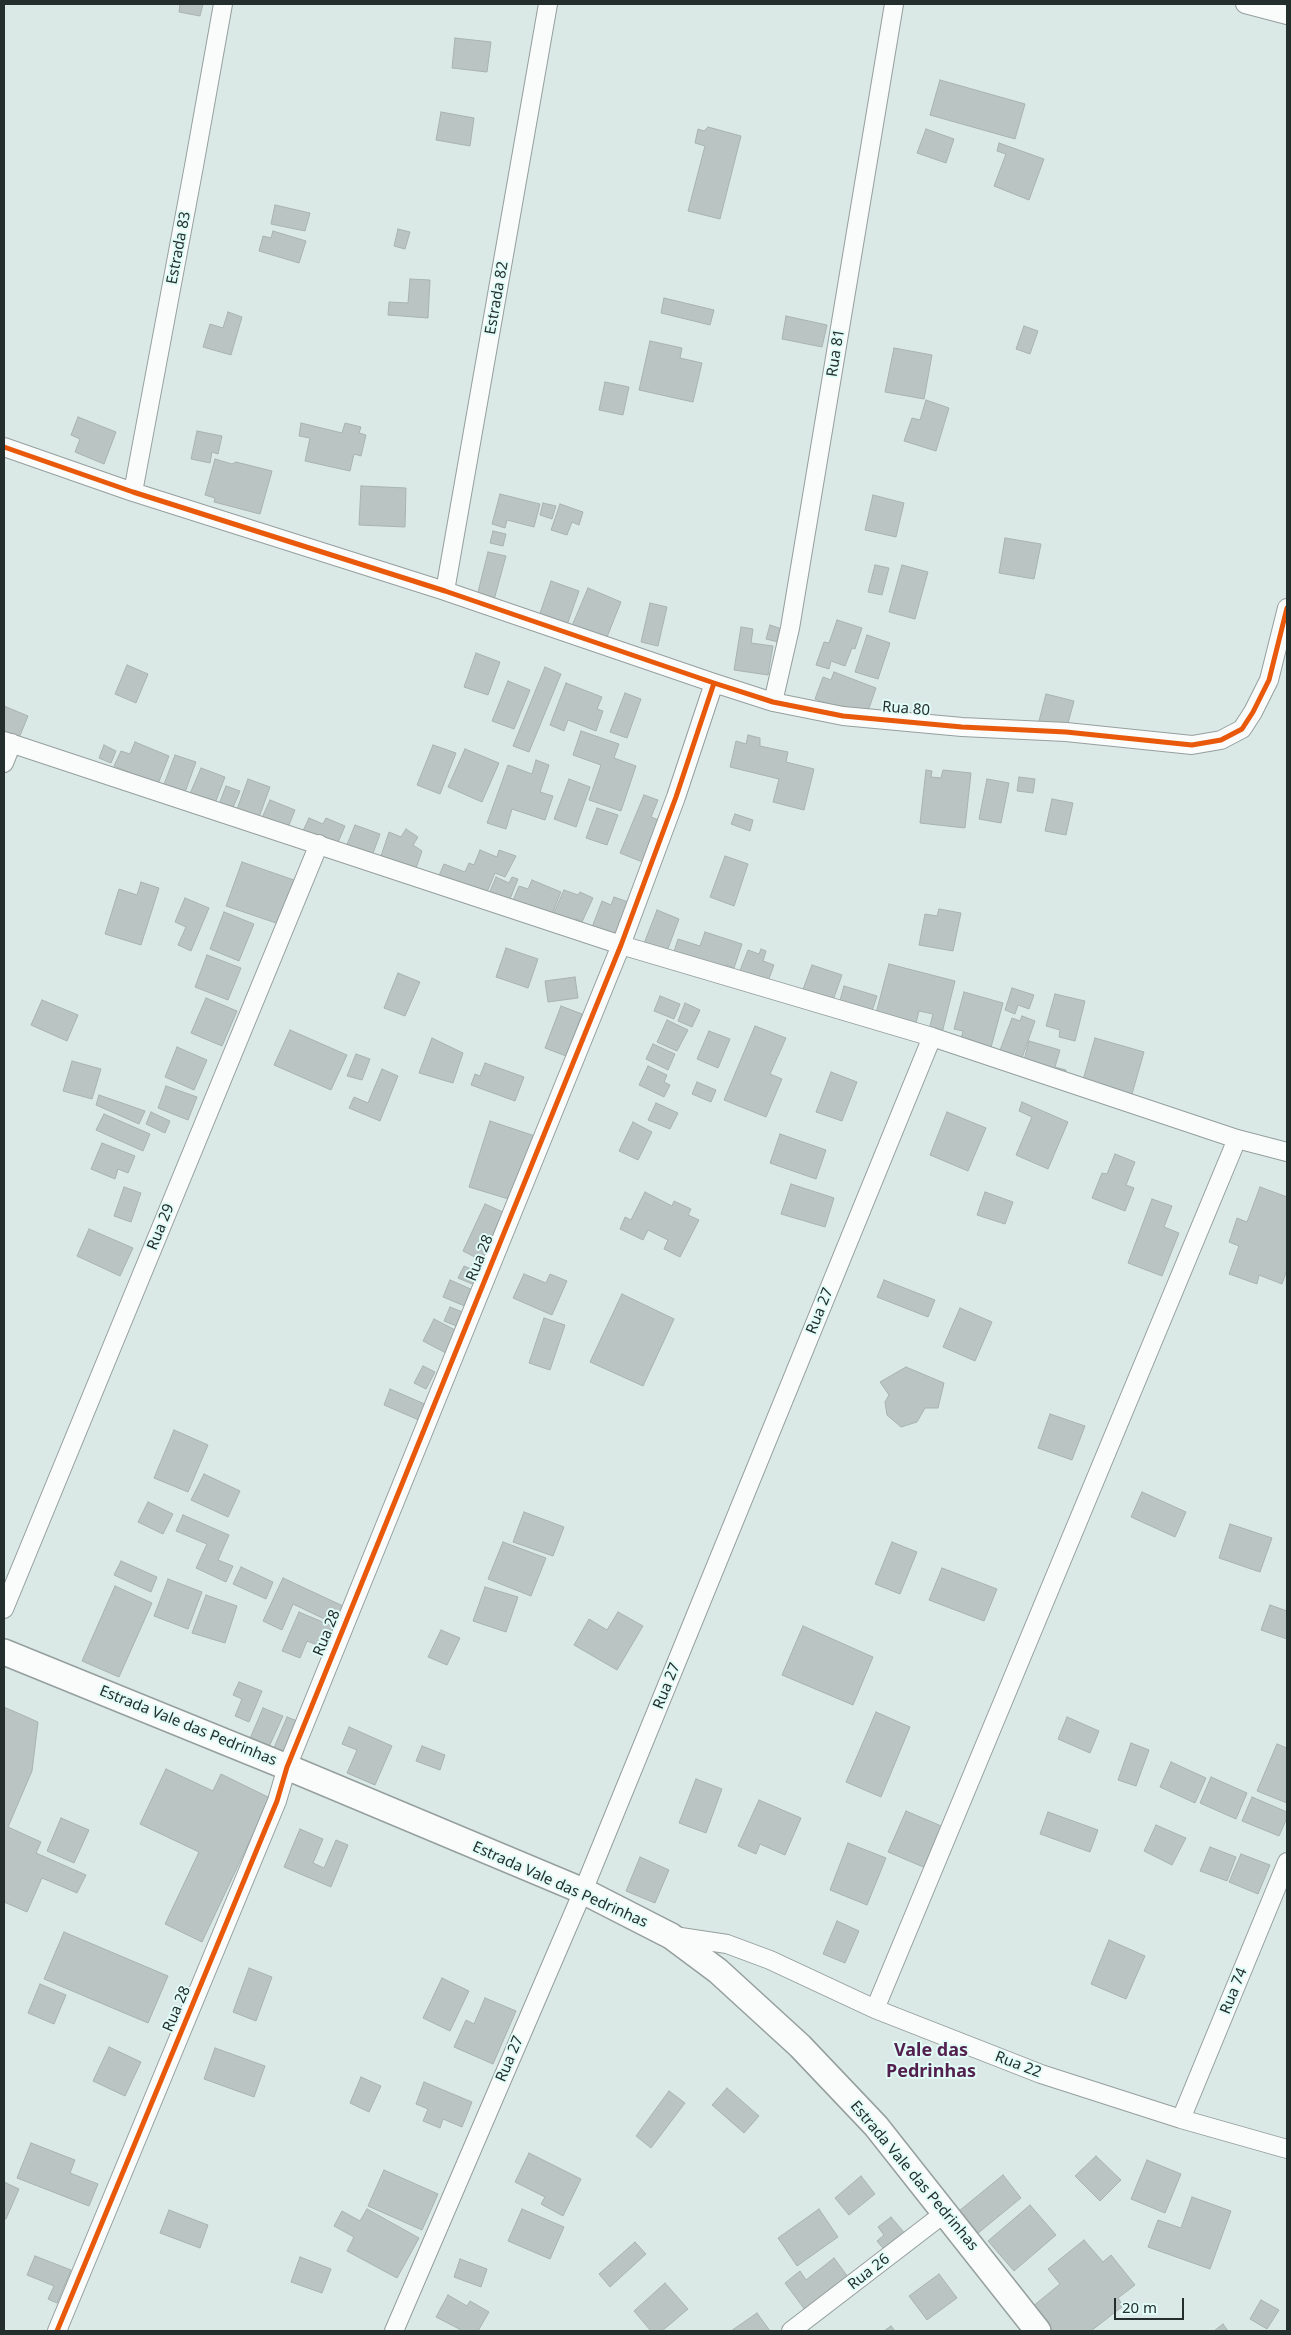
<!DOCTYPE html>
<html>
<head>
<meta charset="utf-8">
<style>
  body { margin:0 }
  #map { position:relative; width:1291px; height:2335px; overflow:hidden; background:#dae8e6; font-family:"Noto Sans",sans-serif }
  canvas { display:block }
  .frame { position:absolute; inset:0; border:5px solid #242e2c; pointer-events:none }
  .scale { position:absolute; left:1114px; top:2298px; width:70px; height:22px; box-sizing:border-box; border:2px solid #242e2c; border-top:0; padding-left:6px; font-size:15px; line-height:18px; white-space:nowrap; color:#242e2c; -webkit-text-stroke:4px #e1fcf6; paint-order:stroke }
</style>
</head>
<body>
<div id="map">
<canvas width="1291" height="2335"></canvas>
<div class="frame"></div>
<div class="scale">20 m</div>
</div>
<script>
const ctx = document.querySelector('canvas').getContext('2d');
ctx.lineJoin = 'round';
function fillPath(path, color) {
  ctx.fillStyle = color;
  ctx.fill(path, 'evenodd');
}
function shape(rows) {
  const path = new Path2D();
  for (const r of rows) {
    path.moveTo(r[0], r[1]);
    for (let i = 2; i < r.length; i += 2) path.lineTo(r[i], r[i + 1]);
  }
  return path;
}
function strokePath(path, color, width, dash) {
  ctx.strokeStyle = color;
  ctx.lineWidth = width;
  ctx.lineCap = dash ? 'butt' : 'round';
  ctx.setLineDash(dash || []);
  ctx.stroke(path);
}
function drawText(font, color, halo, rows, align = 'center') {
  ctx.font = font + ' "Noto Sans",sans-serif';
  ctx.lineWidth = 4;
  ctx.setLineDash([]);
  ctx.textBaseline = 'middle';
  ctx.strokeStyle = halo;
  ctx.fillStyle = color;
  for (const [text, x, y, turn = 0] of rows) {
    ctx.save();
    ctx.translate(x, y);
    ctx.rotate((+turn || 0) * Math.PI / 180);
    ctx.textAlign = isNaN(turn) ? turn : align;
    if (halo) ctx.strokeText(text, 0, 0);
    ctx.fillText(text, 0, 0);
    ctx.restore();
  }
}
const building = shape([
  [180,4,203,4,200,16,179,12,180,4],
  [455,38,491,42,487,72,452,68,455,38],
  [940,80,1025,104,1015,139,930,115,940,80],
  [441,112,474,118,470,146,436,140,441,112],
  [708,127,741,136,720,219,688,211,705,146,695,143,698,129,704,131,708,127],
  [926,129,954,139,946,163,917,153,926,129],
  [999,143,1044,159,1029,200,994,186,1006,154,997,151,999,143],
  [275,205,310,213,305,231,271,224,275,205],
  [398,229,410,232,405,249,394,246,398,229],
  [273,231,306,241,299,263,259,251,263,236,271,238,273,231],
  [410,279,430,280,428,318,388,315,389,302,408,303,410,279],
  [664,298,714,310,710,325,661,313,664,298],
  [228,312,242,317,231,355,203,347,210,324,223,328,228,312],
  [786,316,827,325,822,347,782,339,786,316],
  [1024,326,1038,331,1030,354,1016,349,1024,326],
  [650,341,682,348,680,358,702,363,693,402,639,390,650,341],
  [894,348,932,355,924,399,885,392,894,348],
  [605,382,629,387,623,415,599,410,605,382],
  [926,400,949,408,936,451,904,441,912,418,920,420,926,400],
  [78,417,116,432,104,464,75,452,80,439,71,435,78,417],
  [301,423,342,433,345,423,361,427,359,433,366,435,361,456,354,454,350,471,305,461,310,438,299,436,301,423],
  [197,431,222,436,218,454,212,452,210,463,191,459,197,431],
  [215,459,232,464,236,462,272,471,260,514,214,502,215,498,205,495,215,459],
  [361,486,406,488,405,527,359,525,361,486],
  [500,494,540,504,534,527,507,520,505,528,492,524,500,494],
  [873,495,904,503,896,537,865,530,873,495],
  [543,503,556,506,552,519,540,515,543,503],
  [560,504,583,512,579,525,572,522,567,535,551,530,560,504],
  [493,531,506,534,503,546,490,543,493,531],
  [1005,538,1041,544,1034,579,999,573,1005,538],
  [488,552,506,556,494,600,477,596,488,552],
  [875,565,889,568,882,595,868,592,875,565],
  [902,565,928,572,915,619,889,612,902,565],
  [551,581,579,591,566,628,538,619,551,581],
  [588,588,621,602,605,642,571,628,588,588],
  [650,603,667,607,658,646,641,642,650,603],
  [837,620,862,628,855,649,852,648,845,666,831,661,829,669,816,665,824,642,829,643,837,620],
  [770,625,782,629,778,642,766,639,770,625],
  [741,627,753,629,751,643,773,646,768,675,734,670,741,627],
  [867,635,890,643,878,679,855,672,867,635],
  [476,653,500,662,488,695,464,687,476,653],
  [127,665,148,674,136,703,115,694,127,665],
  [545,667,561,674,529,752,513,746,545,667],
  [834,672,876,688,866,717,815,699,823,677,831,680,834,672],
  [508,681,530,690,514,729,492,721,508,681],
  [566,683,602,697,597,709,603,711,596,731,568,720,564,731,550,725,566,683],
  [625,693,641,699,627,738,610,732,625,693],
  [1046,694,1074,701,1067,727,1039,721,1046,694],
  [4,706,28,716,17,743,4,738,4,706],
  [581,731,619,744,614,758,636,766,621,811,589,800,601,765,573,755,581,731],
  [748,735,760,738,760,746,788,752,786,762,814,769,804,810,773,802,779,779,730,767,736,741,746,744,748,735],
  [135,742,169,756,158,784,114,766,121,751,130,754,135,742],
  [104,745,116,751,111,763,99,758,104,745],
  [433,745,456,753,440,794,417,785,433,745],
  [465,749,499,763,482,802,448,787,465,749],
  [175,755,196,762,184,795,163,787,175,755],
  [536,760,549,765,540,792,553,796,545,820,512,809,506,829,487,823,508,765,532,774,536,760],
  [201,768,225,777,214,806,189,796,201,768],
  [926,770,932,771,931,777,941,778,943,770,971,773,965,828,920,823,926,770],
  [1019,777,1035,779,1033,793,1017,791,1019,777],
  [248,779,270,787,258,820,236,812,248,779],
  [569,779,590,787,576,827,554,819,569,779],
  [987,779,1009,783,1001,823,979,819,987,779],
  [226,786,240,791,231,812,218,807,226,786],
  [644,795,658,800,651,817,661,821,645,863,620,853,644,795],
  [1052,799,1073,803,1066,835,1045,831,1052,799],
  [270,800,295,810,287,830,261,820,270,800],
  [597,808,618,815,607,845,586,838,597,808],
  [735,814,753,820,750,831,731,824,735,814],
  [309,818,323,824,326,818,345,826,336,847,302,833,309,818],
  [355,825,380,834,372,856,346,847,355,825],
  [406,829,418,837,413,845,422,851,415,871,380,859,389,832,401,837,406,829],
  [480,850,497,857,499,850,516,856,505,877,495,873,485,897,438,878,444,864,465,872,469,863,474,865,480,850],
  [725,856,748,864,734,906,710,897,725,856],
  [242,862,294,880,279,924,226,906,242,862],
  [496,877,509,883,512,877,518,879,508,904,488,896,496,877],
  [532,880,561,892,550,919,512,903,519,886,528,889,532,880],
  [141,882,159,888,141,945,105,934,119,889,137,895,141,882],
  [564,890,578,895,580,892,593,898,582,922,576,919,573,926,552,917,564,890],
  [614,897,631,903,617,939,591,930,602,901,611,905,614,897],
  [185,898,209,908,191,951,178,945,186,927,175,922,185,898],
  [939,909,961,913,953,951,919,945,925,914,937,916,939,909],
  [657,910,679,919,666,954,643,946,657,910],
  [224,912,254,924,239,961,210,949,224,912],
  [705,932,742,944,734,968,726,965,724,971,673,955,678,939,700,946,705,932],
  [506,948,538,959,528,988,496,977,506,948],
  [761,949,766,951,763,961,774,965,767,984,739,973,748,950,759,954,761,949],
  [207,955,241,968,228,1000,195,987,207,955],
  [889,964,955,981,942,1033,929,1030,933,1014,919,1011,915,1027,875,1017,889,964],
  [812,965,842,975,832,1003,802,992,812,965],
  [398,973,420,982,405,1016,384,1008,398,973],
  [575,977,578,998,548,1002,545,981,575,977],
  [844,986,877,996,871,1014,839,1004,844,986],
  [1012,988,1034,995,1029,1009,1018,1005,1015,1014,1005,1010,1012,988],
  [964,992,1003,1003,990,1051,960,1043,963,1031,954,1029,964,992],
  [1055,994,1085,1001,1075,1041,1059,1037,1060,1030,1046,1026,1055,994],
  [660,996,680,1004,674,1019,654,1011,660,996],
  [206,998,237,1011,222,1046,191,1033,206,998],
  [42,1000,78,1015,67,1041,31,1025,42,1000],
  [685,1003,700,1010,692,1027,678,1021,685,1003],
  [561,1006,582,1014,566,1056,545,1048,561,1006],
  [1022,1016,1035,1021,1021,1061,999,1053,1012,1018,1020,1021,1022,1016],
  [667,1020,688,1030,677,1051,657,1042,667,1020],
  [755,1026,786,1038,770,1074,782,1079,766,1117,724,1100,755,1026],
  [290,1030,347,1055,331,1090,274,1065,290,1030],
  [709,1031,730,1039,718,1068,697,1059,709,1031],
  [432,1038,463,1053,453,1083,419,1073,432,1038],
  [1095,1038,1144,1052,1132,1094,1083,1080,1095,1038],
  [1029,1041,1060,1050,1055,1067,1066,1070,1065,1076,1023,1064,1029,1041],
  [653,1044,675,1054,668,1070,646,1059,653,1044],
  [177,1047,207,1060,194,1090,165,1077,177,1047],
  [356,1054,370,1059,362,1080,347,1076,356,1054],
  [72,1061,101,1069,92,1099,63,1091,72,1061],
  [485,1063,524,1077,515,1101,471,1085,475,1074,480,1076,485,1063],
  [648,1066,667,1075,664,1082,670,1085,664,1097,639,1085,648,1066],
  [382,1069,398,1076,380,1121,349,1108,354,1097,368,1103,382,1069],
  [831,1072,857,1082,842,1121,816,1112,831,1072],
  [697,1082,716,1090,711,1102,692,1094,697,1082],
  [166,1086,197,1097,188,1120,158,1108,166,1086],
  [99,1095,145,1111,139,1124,96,1105,99,1095],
  [1022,1102,1068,1122,1048,1169,1016,1155,1032,1117,1019,1111,1022,1102],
  [656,1103,678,1113,670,1129,648,1120,656,1103],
  [151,1112,170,1121,165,1133,146,1124,151,1112],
  [947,1112,986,1128,968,1171,930,1155,947,1112],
  [104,1114,150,1134,143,1151,96,1130,104,1114],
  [490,1121,535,1136,515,1201,469,1187,490,1121],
  [633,1122,652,1132,638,1160,619,1151,633,1122],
  [780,1134,826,1150,816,1179,770,1163,780,1134],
  [102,1143,135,1156,128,1173,118,1169,115,1179,91,1169,102,1143],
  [1115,1154,1135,1162,1126,1185,1134,1188,1125,1211,1092,1198,1102,1173,1107,1174,1115,1154],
  [791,1184,834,1198,825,1227,781,1214,791,1184],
  [124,1187,141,1193,131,1222,114,1216,124,1187],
  [1260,1187,1287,1197,1287,1270,1282,1284,1259,1275,1257,1284,1229,1274,1239,1246,1229,1242,1237,1218,1247,1222,1260,1187],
  [645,1192,672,1206,674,1201,691,1209,688,1215,699,1220,680,1257,664,1249,668,1240,648,1230,643,1240,620,1229,625,1217,631,1220,645,1192],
  [985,1192,1013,1202,1005,1224,977,1215,985,1192],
  [1152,1199,1172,1206,1164,1227,1179,1233,1162,1276,1128,1263,1152,1199],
  [485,1204,503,1212,481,1260,463,1251,485,1204],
  [89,1229,133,1248,120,1276,77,1256,89,1229],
  [473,1262,485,1267,477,1286,458,1278,464,1266,471,1269,473,1262],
  [524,1274,546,1283,550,1274,567,1281,552,1315,513,1298,524,1274],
  [450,1280,473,1290,467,1307,443,1297,450,1280],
  [884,1280,935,1300,928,1317,877,1297,884,1280],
  [622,1294,674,1319,643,1386,590,1362,622,1294],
  [450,1307,465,1313,459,1327,444,1321,450,1307],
  [960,1308,992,1322,975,1361,943,1347,960,1308],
  [544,1318,565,1325,550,1370,529,1363,544,1318],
  [434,1319,457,1331,446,1353,423,1341,434,1319],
  [423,1366,435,1372,426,1389,414,1383,423,1366],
  [906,1367,944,1383,938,1408,925,1408,917,1422,901,1427,887,1415,885,1402,889,1395,880,1382,906,1367],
  [390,1389,427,1405,421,1421,384,1405,390,1389],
  [1050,1414,1085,1426,1072,1460,1038,1448,1050,1414],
  [174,1430,208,1445,188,1492,154,1478,174,1430],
  [204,1474,240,1491,228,1517,191,1500,204,1474],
  [1142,1492,1186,1512,1175,1537,1131,1517,1142,1492],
  [148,1502,173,1514,163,1534,138,1522,148,1502],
  [524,1512,564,1527,553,1556,513,1542,524,1512],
  [183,1515,229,1535,218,1560,233,1566,226,1582,196,1568,207,1544,176,1531,183,1515],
  [1230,1524,1272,1538,1260,1572,1219,1558,1230,1524],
  [503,1542,546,1558,531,1596,488,1579,503,1542],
  [892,1542,917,1552,900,1594,875,1584,892,1542],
  [121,1561,157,1577,151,1592,114,1575,121,1561],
  [241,1567,273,1582,266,1599,233,1584,241,1567],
  [942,1568,997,1589,984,1621,929,1600,942,1568],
  [283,1578,343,1606,335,1624,293,1604,282,1630,263,1621,283,1578],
  [168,1579,202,1592,188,1629,154,1616,168,1579],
  [115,1586,152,1603,119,1677,82,1661,115,1586],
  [485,1587,518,1597,506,1632,473,1621,485,1587],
  [206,1595,237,1606,225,1643,192,1633,206,1595],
  [1270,1605,1287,1611,1287,1639,1261,1630,1270,1605],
  [299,1612,339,1629,330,1650,307,1641,300,1658,282,1651,299,1612],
  [618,1612,643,1626,617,1670,574,1645,589,1619,607,1630,618,1612],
  [803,1626,873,1657,853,1705,782,1675,803,1626],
  [441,1630,460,1638,447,1665,428,1657,441,1630],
  [239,1682,262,1691,249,1722,235,1716,242,1699,233,1695,239,1682],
  [4,1707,38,1722,32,1771,8,1827,41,1842,36,1853,86,1875,77,1893,42,1878,27,1912,4,1902,4,1707],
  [263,1708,283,1716,268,1749,249,1741,263,1708],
  [876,1712,910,1727,881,1797,846,1782,876,1712],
  [287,1717,300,1722,285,1755,273,1750,287,1717],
  [1067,1717,1099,1731,1090,1753,1058,1739,1067,1717],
  [349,1727,392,1746,375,1785,347,1773,357,1750,342,1744,349,1727],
  [1131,1743,1149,1750,1136,1786,1118,1780,1131,1743],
  [1277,1744,1287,1748,1287,1803,1257,1791,1277,1744],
  [422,1746,445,1755,440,1770,416,1761,422,1746],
  [1171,1762,1206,1778,1195,1803,1160,1787,1171,1762],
  [166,1769,213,1791,221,1774,270,1798,202,1942,165,1924,199,1852,140,1824,166,1769],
  [1211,1777,1247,1793,1236,1819,1200,1803,1211,1777],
  [696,1779,722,1789,706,1833,679,1823,696,1779],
  [1252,1797,1287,1812,1287,1818,1279,1836,1242,1821,1252,1797],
  [759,1800,801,1818,785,1855,760,1844,756,1854,738,1846,759,1800],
  [906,1811,946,1828,928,1869,888,1852,906,1811],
  [1048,1812,1098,1830,1090,1852,1040,1834,1048,1812],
  [61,1818,89,1830,74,1863,47,1851,61,1818],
  [1156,1825,1186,1838,1172,1865,1144,1851,1156,1825],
  [300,1829,323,1839,313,1863,324,1868,336,1840,348,1845,331,1887,284,1867,300,1829],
  [848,1843,886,1858,867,1905,830,1890,848,1843],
  [1210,1847,1236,1857,1227,1881,1200,1871,1210,1847],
  [1241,1854,1270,1865,1258,1894,1229,1882,1241,1854],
  [640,1857,669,1870,655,1903,626,1891,640,1857],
  [837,1921,859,1931,845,1963,823,1954,837,1921],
  [64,1932,168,1976,148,2023,44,1979,64,1932],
  [1109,1940,1145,1956,1126,1999,1091,1984,1109,1940],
  [249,1968,272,1977,256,2021,233,2012,249,1968],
  [442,1978,469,1991,450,2031,423,2018,442,1978],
  [40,1984,66,1995,54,2024,28,2013,40,1984],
  [485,1998,516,2011,493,2064,454,2047,466,2020,474,2024,485,1998],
  [109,2047,141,2062,125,2096,93,2081,109,2047],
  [215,2048,265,2066,254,2097,204,2079,215,2048],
  [361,2077,381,2086,369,2112,350,2103,361,2077],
  [424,2082,472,2102,462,2127,443,2119,440,2128,423,2121,428,2109,416,2104,424,2082],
  [727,2088,759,2116,744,2133,712,2105,727,2088],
  [669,2091,685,2103,651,2148,636,2136,669,2091],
  [31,2143,75,2160,70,2173,98,2184,89,2206,17,2178,31,2143],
  [529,2153,581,2179,563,2216,541,2204,545,2197,515,2182,529,2153],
  [1096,2156,1121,2180,1100,2201,1075,2176,1096,2156],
  [1147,2160,1181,2174,1165,2213,1131,2199,1147,2160],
  [384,2170,438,2194,422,2230,368,2206,384,2170],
  [1003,2175,1021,2198,977,2234,959,2211,1003,2175],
  [861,2176,875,2194,849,2215,835,2198,861,2176],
  [4,2182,19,2189,6,2219,4,2219,4,2182],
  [1192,2197,1231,2211,1210,2269,1148,2247,1158,2220,1181,2228,1192,2197],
  [1030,2205,1056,2235,1014,2271,988,2241,1030,2205],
  [367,2209,419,2238,397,2278,347,2251,354,2237,334,2226,342,2211,360,2221,367,2209],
  [522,2209,564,2227,550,2259,508,2241,522,2209],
  [819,2209,838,2237,797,2266,778,2238,819,2209],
  [169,2210,208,2225,200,2248,160,2233,169,2210],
  [891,2217,907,2236,887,2253,877,2241,884,2235,878,2227,891,2217],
  [1084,2240,1103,2262,1111,2255,1135,2285,1118,2298,1123,2306,1091,2331,1051,2331,1032,2307,1060,2284,1048,2269,1084,2240],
  [635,2242,646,2254,610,2287,599,2274,635,2242],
  [35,2256,71,2270,57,2303,48,2299,54,2286,27,2275,35,2256],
  [300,2257,331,2269,322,2293,291,2282,300,2257],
  [834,2258,851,2281,808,2314,785,2283,800,2271,806,2280,834,2258],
  [460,2259,487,2269,481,2287,454,2277,460,2259],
  [939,2274,957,2298,927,2320,909,2296,939,2274],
  [665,2283,688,2309,662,2331,651,2331,634,2311,665,2283],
  [448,2295,467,2306,470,2301,489,2312,478,2331,463,2331,436,2317,448,2295],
  [1261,2300,1279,2310,1267,2329,1250,2319,1261,2300],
  [757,2313,770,2331,731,2331,757,2313],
  [1223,2324,1228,2331,1214,2331,1223,2324],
  [891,2326,895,2331,884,2331,891,2326]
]);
fillPath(building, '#bac5c3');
strokePath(building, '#a8b3b1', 1);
const minor = shape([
  [1245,4,1287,15],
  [4,447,133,492,445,591,714,683,773,702,843,716,962,727,1066,732,1192,745,1221,740,1242,729,1253,712,1269,680,1287,608],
  [133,492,194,166,223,4],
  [445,591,548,4],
  [773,702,790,628,894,4],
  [4,741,621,945,932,1037,1237,1139,1287,1152],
  [4,763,12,743],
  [4,1609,319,844],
  [674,1936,727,1944,770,1960,875,2009,1041,2074,1181,2119,1287,2149],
  [875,2009,1237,1139],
  [1181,2119,1287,1862],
  [57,2331,277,1801,287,1767,621,945,676,797,714,683],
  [394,2331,583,1891,932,1037],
  [791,2331,946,2212]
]);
const secondary = shape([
  [4,1652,287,1767,583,1891,671,1936,718,1971,800,2046,876,2126,1038,2331]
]);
strokePath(minor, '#959f9d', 20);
strokePath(secondary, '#959f9d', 28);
strokePath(minor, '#f9fcfb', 18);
strokePath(secondary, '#f9fcfb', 25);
strokePath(shape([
  [4,447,133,492,445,591,714,683,773,702,843,716,962,727,1066,732,1192,745,1221,740,1242,729,1253,712,1269,680,1287,608],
  [57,2331,277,1801,287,1767,621,945,676,797,714,683]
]), '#e8590c', 5);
drawText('15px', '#242e2c', '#e1fcf6', [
  ["Estrada 83",179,248,-79],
  ["Estrada 82",497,298,-80],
  ["Rua 81",836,353,-81],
  ["Rua 80",906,709,5],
  ["Rua 29",161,1227,-68],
  ["Rua 28",480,1258,-68],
  ["Rua 27",820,1311,-68],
  ["Rua 28",327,1633,-68],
  ["Rua 27",667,1686,-68],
  ["Estrada Vale das Pedrinhas",188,1726,22],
  ["Estrada Vale das Pedrinhas",560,1885,24],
  ["Rua 74",1234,1991,-68],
  ["Rua 28",177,2009,-67],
  ["Rua 27",510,2059,-67],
  ["Rua 22",1018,2065,21],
  ["Estrada Vale das Pedrinhas",914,2176,50],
  ["Rua 26",869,2272,-38]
]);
drawText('bold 18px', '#521f4e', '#e1fcf6', [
  ["Vale das",931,2051],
  ["Pedrinhas",931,2072]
]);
</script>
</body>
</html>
